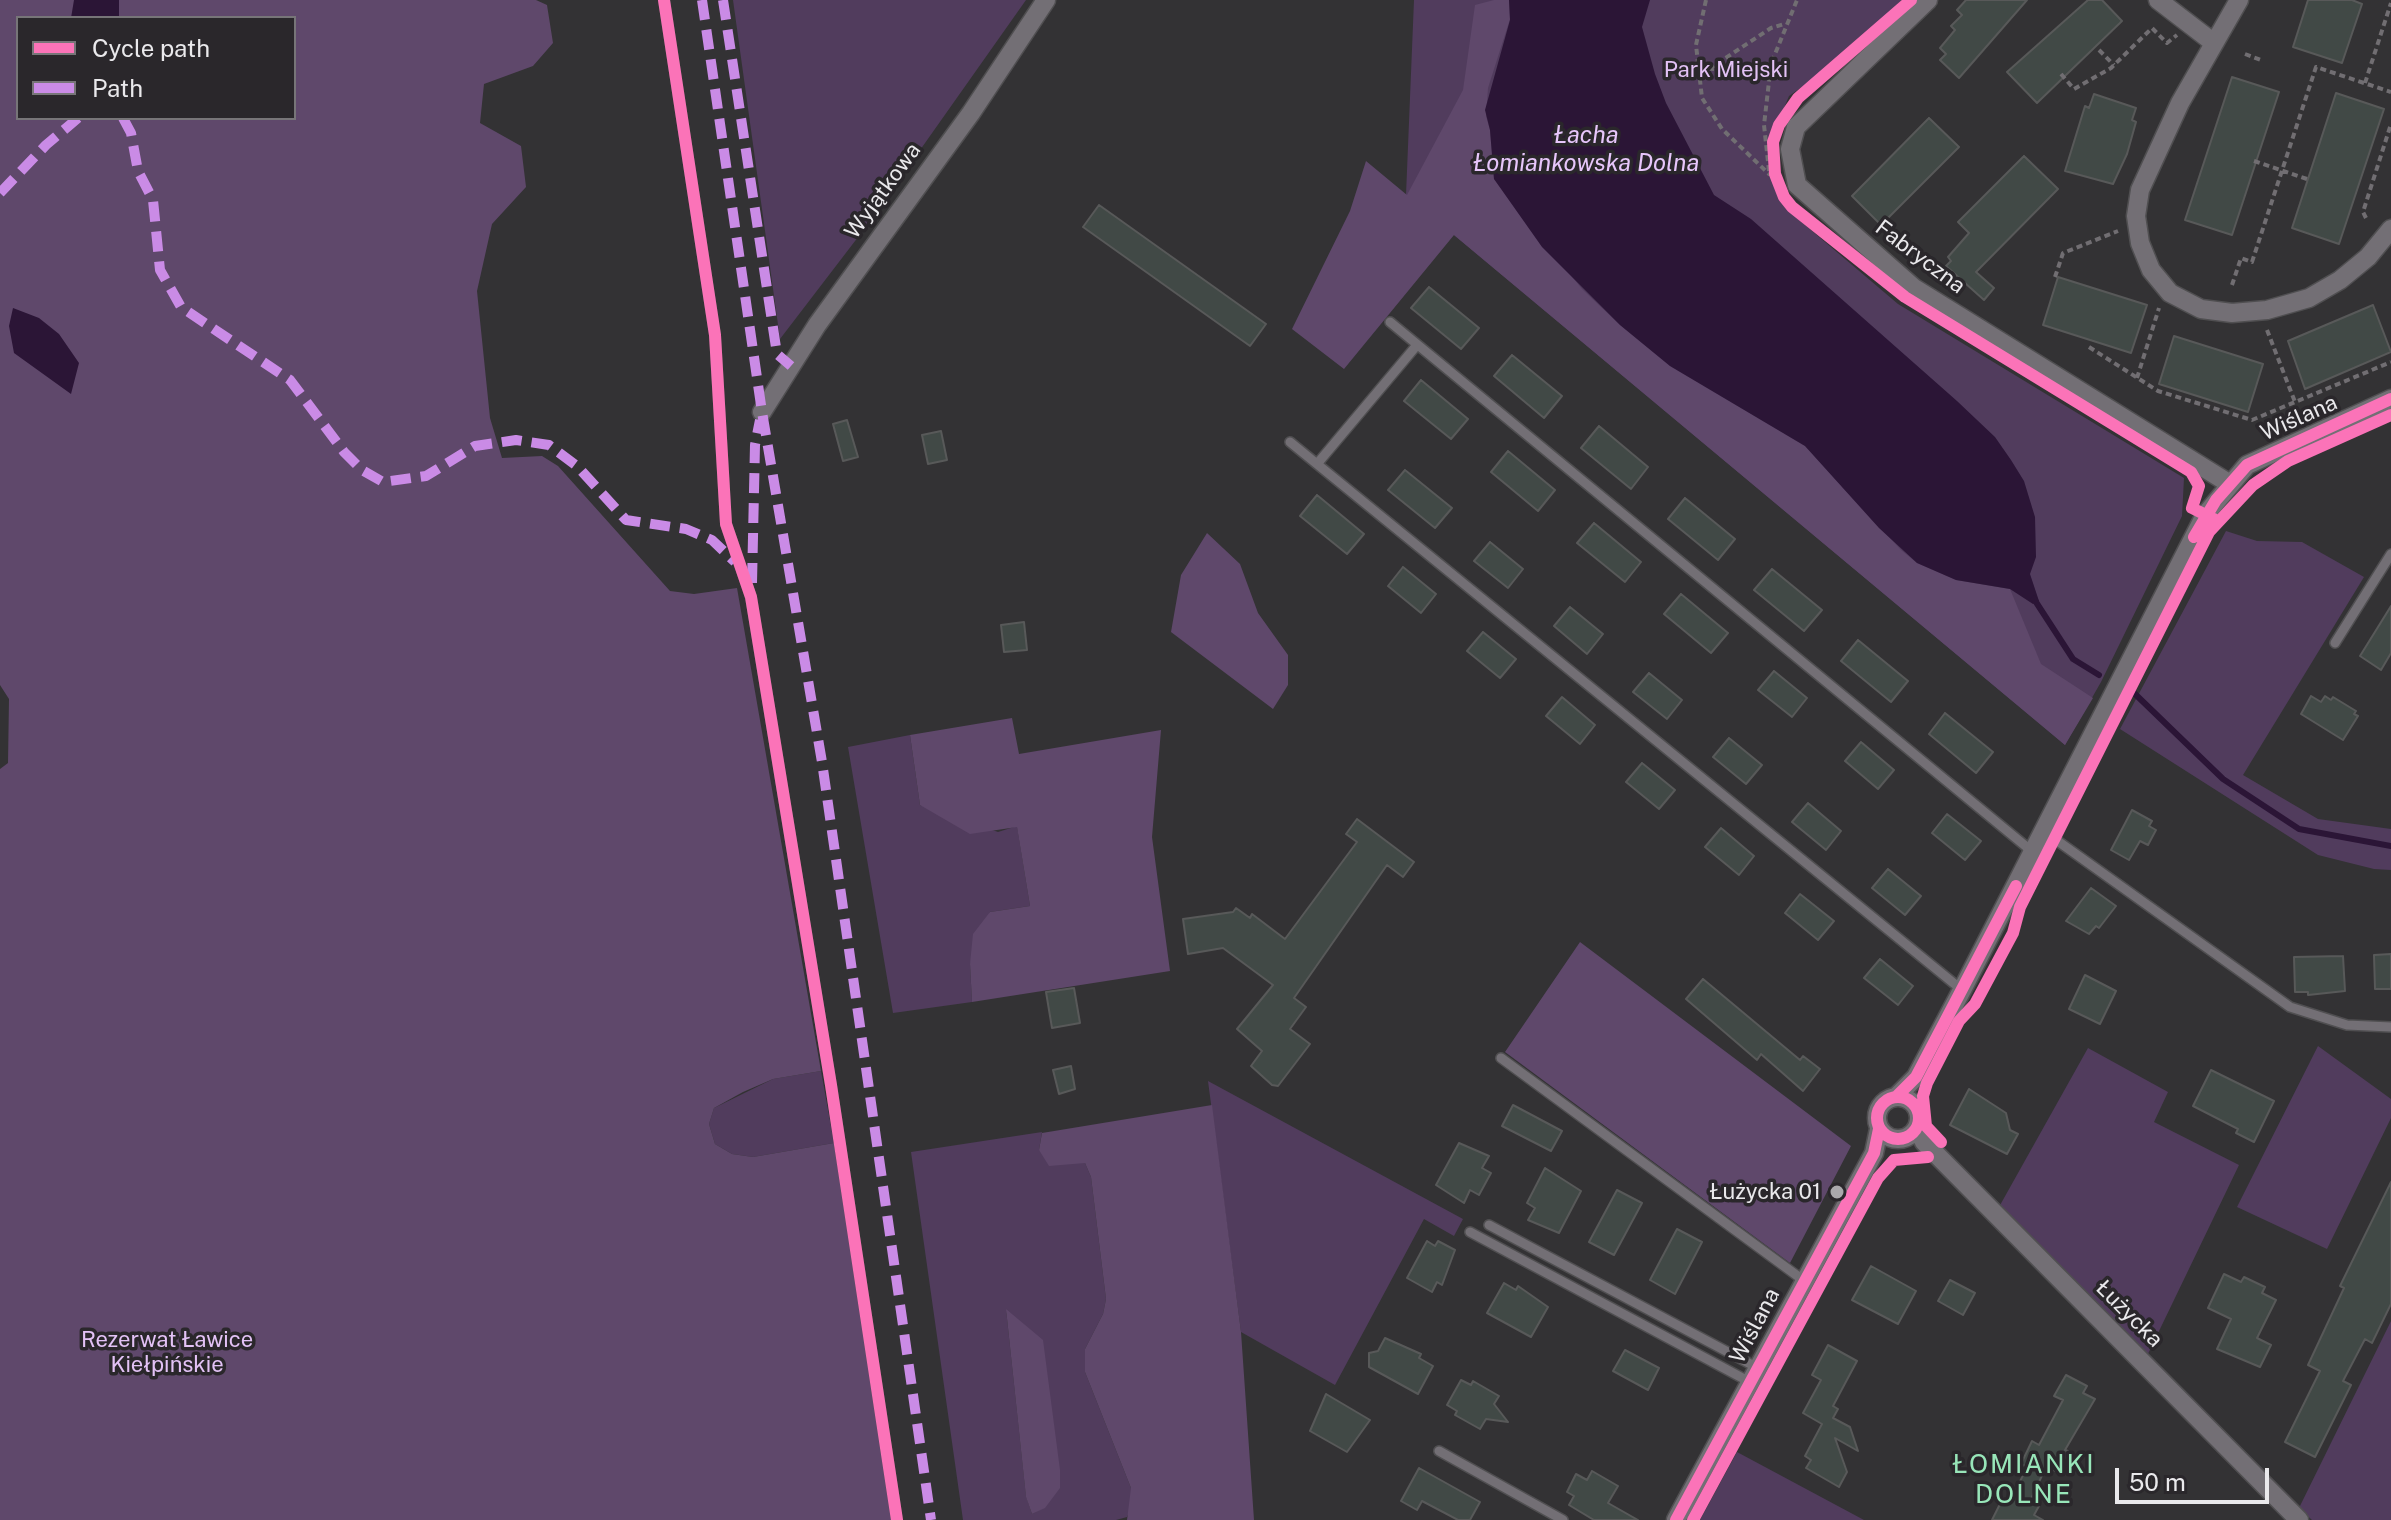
<!DOCTYPE html>
<html>
<head>
<meta charset="utf-8">
<style>
  body { margin:0 }
  #map { position:relative; width:2391px; height:1520px; overflow:hidden; background:#333234; font-family:"Public Sans",sans-serif }
  canvas { display:block }
  .legend { position:absolute; left:16px; top:16px; width:280px; height:104px; box-sizing:border-box; background:#2a272b; border:2px solid #777578; margin:0; padding:10px 14px; list-style:none; font-size:24px; color:#eae9ec }
  .legend li { display:flex; align-items:center; gap:16px; height:40px }
  .legend b { width:40px; border:2px solid #777578 }
  .scale { position:absolute; left:2115px; top:1468px; width:154px; height:36px; box-sizing:border-box; border:4px solid #eae9ec; border-top:0; padding-left:10px; font-size:24px; line-height:28px; white-space:nowrap; color:#eae9ec; -webkit-text-stroke:6px #2a272b; paint-order:stroke }
</style>
</head>
<body>
<div id="map">
<canvas width="2391" height="1520"></canvas>
<ul class="legend">
<li><b style="height:10px;background:#fb73b8"></b>Cycle path</li>
<li><b style="height:10px;background:#ca8be6"></b>Path</li>
</ul>
<div class="scale">50 m</div>
</div>
<script>
const ctx = document.querySelector('canvas').getContext('2d');
ctx.lineJoin = 'round';
function fillPath(path, color) {
  ctx.fillStyle = color;
  ctx.fill(path, 'evenodd');
}
function shape(rows) {
  const path = new Path2D();
  for (const r of rows) {
    if (r.length === 3) {
      path.moveTo(r[0] + r[2], r[1]);
      path.arc(r[0], r[1], r[2], 0, 2 * Math.PI);
      continue;
    }
    path.moveTo(r[0], r[1]);
    for (let i = 2; i < r.length; i += 2) path.lineTo(r[i], r[i + 1]);
  }
  return path;
}
function strokePath(path, color, width, dash) {
  ctx.strokeStyle = color;
  ctx.lineWidth = width;
  ctx.lineCap = dash ? 'butt' : 'round';
  ctx.setLineDash(dash || []);
  ctx.stroke(path);
}
function drawText(font, color, halo, rows, align = 'center') {
  ctx.font = font + ' "Public Sans",sans-serif';
  ctx.lineWidth = 7;
  ctx.setLineDash([]);
  ctx.textBaseline = 'middle';
  ctx.strokeStyle = halo;
  ctx.fillStyle = color;
  for (const [text, x, y, turn = 0] of rows) {
    ctx.save();
    ctx.translate(x, y);
    ctx.rotate((+turn || 0) * Math.PI / 180);
    ctx.textAlign = isNaN(turn) ? turn : align;
    if (halo) ctx.strokeText(text, 0, 0);
    ctx.fillText(text, 0, 0);
    ctx.restore();
  }
}
fillPath(shape([
  [733,0,1026,0,865,228,780,339],
  [1414,0,1902,0,1846,56,1789,96,1774,132,1779,197,1798,219,1898,304,2184,478,2182,516,2101,682,2065,745,1406,195],
  [2226,531,2257,541,2302,542,2364,577,2243,775,2318,819,2391,829,2391,870,2374,869,2318,855,2120,729],
  [910,735,920,805,998,832,1017,826,1030,906,990,912,970,964,972,1002,893,1013,848,747],
  [2318,1046,2391,1099,2391,1118,2327,1249,2237,1207],
  [2088,1048,2168,1092,2154,1122,2239,1165,2147,1356,1999,1207],
  [821,1071,834,1143,753,1157,732,1154,715,1144,709,1124,714,1108,773,1079],
  [1208,1081,1463,1219,1454,1236,1424,1219,1335,1385,1241,1332],
  [1042,1132,1039,1150,1085,1163,1091,1177,1106,1299,1103,1314,1085,1349,1085,1372,1131,1488,1132,1504,1127,1517,1116,1520,963,1520,911,1152],
  [1006,1309,1045,1507,1032,1514,1026,1496],
  [2391,1321,2391,1520,2312,1520,2299,1508],
  [1737,1452,1864,1520,1700,1520]
]), '#513c5d');
fillPath(shape([
  [0,0,536,0,547,5,553,43,533,66,484,84,480,123,521,146,526,187,492,224,477,291,490,418,502,458,542,456,558,466,670,591,694,594,737,588,821,1071,773,1079,743,1092,714,1108,709,1124,715,1144,732,1154,753,1157,834,1143,893,1520,0,1520,0,769,8,763,9,699,0,685],
  [18,18,294,18,294,118,18,118],
  [1494,0,1509,0,1510,19,1488,88,1486,116,1490,130,1494,179,1582,289,1620,325,1670,366,1805,446,1901,550,1917,563,1956,580,2010,589,2041,664,2093,698,2065,745,1454,235,1344,369,1292,329,1350,211,1366,161,1407,195,1463,90,1475,5],
  [1207,533,1240,564,1258,613,1288,655,1288,685,1273,709,1171,632,1181,575],
  [1012,718,1019,754,1161,730,1152,837,1170,971,972,1002,970,964,973,934,990,912,1030,906,1017,827,970,834,920,805,910,735],
  [1580,942,1851,1146,1790,1263,1505,1052],
  [1212,1105,1241,1332,1254,1520,1127,1520,1131,1488,1085,1372,1085,1349,1103,1314,1106,1299,1091,1177,1085,1163,1049,1166,1039,1150,1042,1133],
  [1006,1309,1043,1340,1060,1470,1060,1488,1045,1508,1032,1514,1026,1497]
]), '#5f486b');
fillPath(shape([
  [74,0,119,0,119,18,71,18],
  [1509,0,1650,0,1642,27,1655,74,1666,103,1714,195,1751,219,1957,401,1995,437,2011,460,2024,481,2035,517,2036,557,2030,574,2039,601,2033,604,2010,589,1956,580,1917,563,1879,528,1805,446,1670,366,1620,325,1542,247,1494,179,1490,130,1485,110,1510,20],
  [13,308,39,318,59,334,79,363,71,394,14,353,9,326]
]), '#2b1536');
strokePath(shape([
  [2034,599,2073,659,2099,675],
  [2134,693,2223,779,2299,829,2391,846]
]), '#2b1536', 6);
const building = shape([
  [1966,0,2027,0,1959,78,1940,60,1946,54,1940,48,1955,30,1951,26,1962,15,1957,10,1966,0],
  [2088,0,2102,0,2122,21,2037,103,2007,72,2088,0],
  [2308,0,2352,0,2362,4,2342,63,2293,47,2308,0],
  [2232,77,2279,92,2232,235,2185,220,2232,77],
  [2336,93,2384,109,2339,244,2292,228,2336,93],
  [2094,94,2136,108,2132,120,2136,122,2127,154,2113,184,2065,171,2085,106,2089,108,2094,94],
  [1929,118,1959,147,1881,225,1852,196,1929,118],
  [2024,156,2058,189,1976,272,1994,288,1984,300,1946,266,1951,261,1948,257,1969,233,1958,222,2024,156],
  [1099,205,1266,324,1250,346,1083,227,1099,205],
  [2058,277,2147,305,2131,353,2043,325,2058,277],
  [1429,287,1479,328,1461,349,1411,308,1429,287],
  [2373,305,2391,352,2305,389,2288,341,2373,305],
  [2174,336,2263,364,2248,412,2159,384,2174,336],
  [1512,355,1562,396,1544,418,1494,376,1512,355],
  [1421,380,1468,419,1451,439,1404,401,1421,380],
  [847,420,858,457,843,461,833,424,847,420],
  [1599,426,1648,467,1631,489,1581,448,1599,426],
  [941,431,947,460,928,464,922,435,941,431],
  [1508,451,1555,490,1538,511,1491,472,1508,451],
  [1405,470,1452,508,1435,528,1388,490,1405,470],
  [1317,495,1364,534,1347,554,1300,516,1317,495],
  [1685,498,1735,539,1718,560,1668,519,1685,498],
  [1594,523,1641,562,1625,582,1577,543,1594,523],
  [1490,542,1523,569,1508,588,1474,561,1490,542],
  [1403,567,1436,594,1421,613,1388,586,1403,567],
  [1772,569,1822,610,1804,631,1754,590,1772,569],
  [1681,594,1728,633,1711,653,1664,614,1681,594],
  [2391,606,2391,653,2381,670,2360,656,2391,606],
  [1570,607,1603,634,1587,654,1554,626,1570,607],
  [1024,622,1027,650,1004,652,1001,625,1024,622],
  [1483,632,1516,659,1500,678,1467,651,1483,632],
  [1858,640,1908,681,1891,702,1841,661,1858,640],
  [1774,671,1807,698,1792,717,1758,690,1774,671],
  [1649,673,1682,700,1667,719,1633,692,1649,673],
  [2311,696,2321,702,2325,696,2331,700,2333,697,2356,711,2354,714,2358,716,2343,740,2301,714,2311,696],
  [1562,697,1595,725,1580,744,1546,716,1562,697],
  [1945,713,1993,752,1976,773,1929,734,1945,713],
  [1729,738,1762,765,1746,784,1713,757,1729,738],
  [1861,742,1894,770,1878,789,1845,761,1861,742],
  [1642,763,1675,790,1659,809,1626,782,1642,763],
  [1808,803,1841,831,1826,850,1792,822,1808,803],
  [2132,810,2152,821,2149,826,2156,830,2148,845,2140,841,2129,860,2111,850,2132,810],
  [1947,814,1981,841,1965,860,1932,833,1947,814],
  [1357,819,1414,862,1403,877,1387,865,1294,998,1306,1007,1290,1029,1310,1044,1278,1086,1272,1085,1251,1066,1262,1051,1237,1029,1273,985,1223,948,1188,954,1183,919,1233,912,1236,908,1250,918,1252,914,1285,939,1357,842,1346,834,1357,819],
  [1721,828,1754,856,1739,875,1705,847,1721,828],
  [1888,869,1921,896,1905,915,1872,888,1888,869],
  [2091,888,2116,906,2099,928,2096,926,2089,934,2066,921,2091,888],
  [1800,894,1834,921,1818,940,1785,913,1800,894],
  [2391,954,2391,989,2375,989,2374,955,2391,954],
  [2343,956,2345,991,2308,995,2308,992,2295,992,2294,957,2343,956],
  [1880,959,1913,986,1898,1005,1864,978,1880,959],
  [2085,975,2116,991,2100,1024,2069,1009,2085,975],
  [1703,979,1800,1060,1803,1056,1820,1069,1803,1091,1761,1054,1757,1060,1686,999,1703,979],
  [1074,988,1080,1023,1052,1028,1046,992,1074,988],
  [1071,1066,1075,1089,1059,1094,1053,1070,1071,1066],
  [2211,1070,2274,1101,2254,1142,2236,1133,2238,1129,2193,1106,2211,1070],
  [1969,1089,2006,1113,2010,1130,2018,1134,2007,1154,1950,1125,1969,1089],
  [1513,1105,1562,1131,1551,1151,1502,1126,1513,1105],
  [1459,1143,1489,1156,1482,1168,1491,1173,1479,1195,1470,1190,1464,1203,1436,1185,1459,1143],
  [1545,1168,1581,1191,1559,1233,1528,1220,1535,1208,1527,1203,1545,1168],
  [2391,1182,2391,1304,2372,1343,2365,1339,2343,1381,2351,1385,2315,1457,2285,1442,2320,1371,2308,1365,2344,1288,2340,1286,2391,1182],
  [1617,1190,1642,1203,1614,1255,1589,1242,1617,1190],
  [1677,1229,1702,1242,1675,1294,1650,1280,1677,1229],
  [1427,1241,1435,1246,1438,1241,1455,1250,1442,1285,1437,1282,1432,1292,1407,1278,1427,1241],
  [1871,1266,1916,1291,1898,1324,1852,1300,1871,1266],
  [2224,1274,2241,1282,2244,1277,2265,1287,2262,1293,2276,1300,2257,1338,2271,1345,2260,1367,2217,1349,2231,1319,2208,1308,2224,1274],
  [1950,1280,1975,1293,1963,1315,1938,1301,1950,1280],
  [1504,1283,1516,1290,1518,1286,1548,1307,1531,1337,1487,1313,1504,1283],
  [1385,1338,1421,1354,1419,1358,1433,1366,1418,1394,1369,1367,1369,1353,1378,1351,1385,1338],
  [1828,1345,1857,1361,1833,1406,1838,1409,1833,1418,1850,1427,1858,1451,1835,1438,1847,1472,1839,1487,1806,1468,1811,1460,1805,1456,1822,1424,1803,1413,1821,1380,1812,1375,1828,1345],
  [1625,1350,1659,1368,1648,1390,1613,1371,1625,1350],
  [2066,1375,2087,1386,2083,1393,2095,1399,2065,1450,2068,1451,2058,1472,2046,1467,2030,1501,2039,1506,2034,1515,2043,1520,1992,1520,2003,1498,2010,1502,2027,1467,2021,1464,2032,1441,2039,1445,2063,1400,2054,1396,2066,1375],
  [1461,1380,1471,1385,1473,1381,1499,1396,1494,1404,1508,1422,1486,1419,1480,1429,1455,1415,1457,1411,1447,1405,1461,1380],
  [1326,1394,1370,1420,1347,1452,1310,1431,1326,1394],
  [1419,1468,1480,1502,1470,1520,1458,1520,1422,1501,1417,1510,1401,1501,1419,1468],
  [1592,1471,1618,1486,1608,1503,1638,1520,1594,1520,1569,1505,1574,1496,1567,1492,1576,1474,1587,1480,1592,1471]
]);
fillPath(building, '#414946');
strokePath(building, '#585959', 2);
const service = shape([
  [664,0,715,335,726,524,751,597,831,1085,897,1520],
  [1390,322,2034,853],
  [1290,442,1962,990],
  [1317,464,1417,345],
  [2335,643,2391,554],
  [2045,832,2290,1007,2347,1025,2391,1027],
  [1501,1058,1803,1280],
  [1489,1225,1756,1367],
  [1470,1232,1748,1381],
  [1439,1451,1563,1520]
]);
const minor = shape([
  [1928,0,1796,127,1790,149,1797,185,1914,288,2230,484],
  [2158,0,2214,43],
  [2239,0,2180,103,2140,190,2136,216,2140,243,2151,270,2170,293,2201,309,2232,313,2267,310,2309,298,2340,280,2368,257,2391,229],
  [762,412,817,325,971,113,1046,0],
  [1897,1096,1916,1077,1962,990,2205,515,2247,465,2391,399],
  [1898,1118,21],
  [1917,1127,1924,1142,2299,1520],
  [1676,1520,1874,1153,1879,1129]
]);
strokePath(service, '#504f51', 12);
strokePath(minor, '#504f51', 21);
strokePath(shape([
  [1706,0,1696,45,1702,98,1722,129,1769,174,1775,174],
  [2099,50,2114,65],
  [2245,54,2261,60],
  [1698,68,1731,70,1771,64],
  [1709,69,1771,28,1784,24],
  [2061,74,2074,89,2111,68,2152,28,2167,43,2177,35],
  [2365,83,2391,3],
  [2254,161,2310,180],
  [1769,171,1764,125,1771,64,1797,0],
  [2366,218,2363,212,2391,124],
  [2055,277,2063,253,2118,231],
  [2232,285,2241,258,2252,262,2316,67,2391,92],
  [2267,330,2295,402],
  [2089,347,2158,391,2252,420,2391,362],
  [2137,378,2159,308]
]), '#716e72', 4, [6, 4]);
strokePath(service, '#736f75', 9);
strokePath(minor, '#736f75', 18);
strokePath(shape([
  [702,0,762,412,822,762,931,1520],
  [723,0,777,354,791,366],
  [123,118,131,133,138,171,153,200,160,270,181,307,290,380,344,452,362,470,383,482,426,476,475,446,516,440,549,445,577,466,626,520,686,529,712,540,735,562],
  [0,193,46,145,78,118],
  [752,583,755,445,760,420]
]), '#ca8be6', 10, [20, 10]);
strokePath(shape([
  [664,0,715,335,726,524,751,597,831,1085,897,1520],
  [1911,0,1798,98,1779,125,1773,142,1775,174,1784,197,1792,207,1905,297,2191,472,2199,486,2192,508,2214,519],
  [2194,537,2216,500,2247,465,2391,399],
  [1897,1096,1916,1077,2016,886],
  [1898,1118,21],
  [1941,1142,1926,1126,1923,1096,1927,1083,1959,1021,1975,1004,2013,933,2020,907,2209,532,2253,485,2288,461,2391,415],
  [1676,1520,1874,1153,1879,1129],
  [1693,1520,1878,1178,1894,1160,1928,1157]
]), '#fb73b8', 12);
for (const [x, y, r, color] of [
  [1837,1192,8,"#aaa9ac"]
]) {
  const dot = new Path2D();
  dot.arc(x, y, r, 0, 2 * Math.PI);
  ctx.fillStyle = color;
  ctx.fill(dot);
  strokePath(dot, '#2a272b', 3);
}
drawText('22px', '#e3c2f6', '#2a272b', [
  ["Park Miejski",1726,70],
  ["Rezerwat Ławice",167,1340],
  ["Kiełpińskie",167,1365]
]);
drawText('22px', '#eae9ec', '#2a272b', [
  ["Wyjątkowa",883,191,-54],
  ["Fabryczna",1920,257,37],
  ["Wiślana",2299,418,-24],
  ["Łużycka",2129,1314,45],
  ["Wiślana",1755,1326,-62]
]);
drawText('22px', '#eae9ec', '#2a272b', [
  ["Łużycka 01",1821,1192]
], 'right');
drawText('italic 24px', '#e7c6fb', '#2a272b', [
  ["Łacha",1586,136],
  ["Łomiankowska Dolna",1586,164]
]);
ctx.letterSpacing = '2px';
drawText('26px', '#98e6b9', '#2a272b', [
  ["ŁOMIANKI",2024,1465],
  ["DOLNE",2024,1495]
]);
ctx.letterSpacing = '0px';
</script>
</body>
</html>
